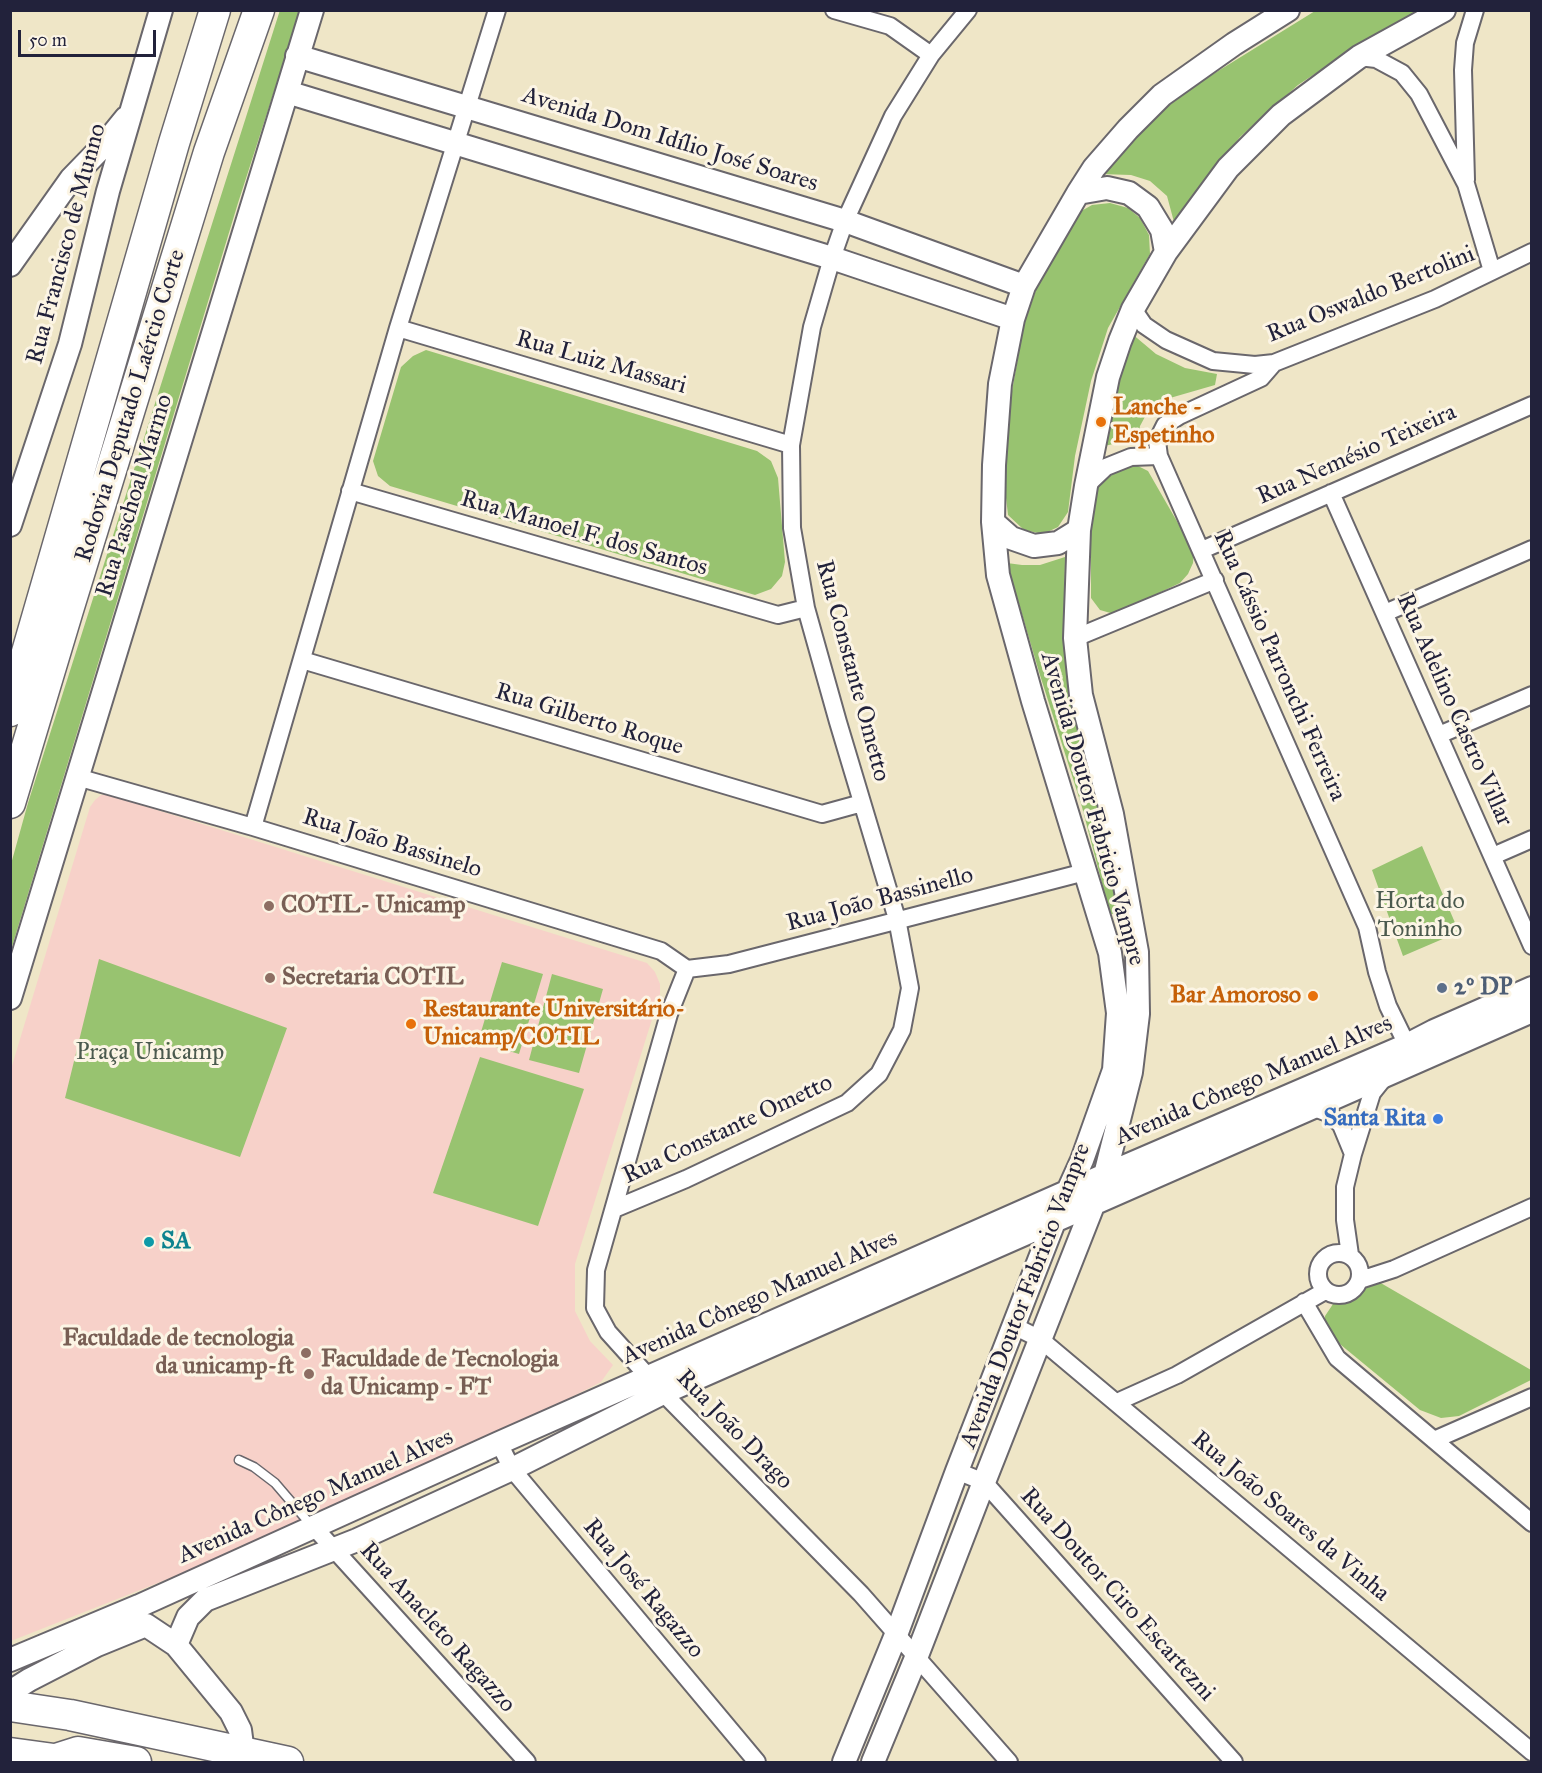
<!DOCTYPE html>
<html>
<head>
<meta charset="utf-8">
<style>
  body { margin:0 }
  #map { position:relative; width:1542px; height:1773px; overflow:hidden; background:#efe6c7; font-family:"IM FELL Great Primer",serif }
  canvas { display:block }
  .frame { position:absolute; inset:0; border:12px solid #22223b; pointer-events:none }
  .scale { position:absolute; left:18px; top:30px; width:138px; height:27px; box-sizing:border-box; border:3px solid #22223b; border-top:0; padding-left:8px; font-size:18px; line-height:21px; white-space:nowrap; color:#22223b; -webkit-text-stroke:4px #fcf5e5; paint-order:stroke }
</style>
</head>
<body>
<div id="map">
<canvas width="1542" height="1773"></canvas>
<div class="frame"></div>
<div class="scale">50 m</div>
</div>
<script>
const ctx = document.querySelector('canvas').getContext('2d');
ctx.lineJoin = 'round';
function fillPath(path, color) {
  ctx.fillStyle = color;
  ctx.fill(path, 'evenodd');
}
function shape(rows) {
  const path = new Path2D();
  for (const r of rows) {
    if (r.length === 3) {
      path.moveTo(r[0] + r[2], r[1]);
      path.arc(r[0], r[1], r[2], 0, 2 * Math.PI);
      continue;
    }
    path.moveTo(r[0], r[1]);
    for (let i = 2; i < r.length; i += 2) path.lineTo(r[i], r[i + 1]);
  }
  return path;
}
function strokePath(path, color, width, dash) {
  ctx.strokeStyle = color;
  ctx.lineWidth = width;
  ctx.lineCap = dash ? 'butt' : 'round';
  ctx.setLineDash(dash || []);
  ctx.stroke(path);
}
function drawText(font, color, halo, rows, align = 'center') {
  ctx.font = font + ' "IM FELL Great Primer",serif';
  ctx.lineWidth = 6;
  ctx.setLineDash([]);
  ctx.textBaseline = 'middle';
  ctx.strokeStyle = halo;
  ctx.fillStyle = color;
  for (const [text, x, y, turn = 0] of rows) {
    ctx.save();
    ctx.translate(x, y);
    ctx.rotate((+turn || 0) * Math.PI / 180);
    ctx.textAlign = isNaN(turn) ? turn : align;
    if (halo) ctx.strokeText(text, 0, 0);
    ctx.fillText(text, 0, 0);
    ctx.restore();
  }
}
fillPath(shape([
  [101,795,109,795,647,963,655,972,660,984,660,994,575,1264,575,1311,590,1341,613,1365,601,1382,554,1406,183,1573,11,1641,11,1069,90,807,95,800]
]), '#f7d1c9');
fillPath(shape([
  [280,10,300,11,238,203,11,950,11,864,28,803],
  [1315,11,1424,11,1363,42,1298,85,1240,137,1174,222,1167,196,1150,181,1131,175,1100,174,1152,118,1202,81],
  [1110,203,1128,208,1140,218,1149,235,1150,254,1108,328,1091,381,1075,456,1068,512,1058,527,1043,534,1024,530,1008,515,1005,489,1007,419,1024,324,1036,290,1076,214,1092,205],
  [1131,333,1156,354,1185,368,1217,374,1215,385,1170,398,1157,404,1147,413,1140,426,1138,439,1099,447],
  [426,350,757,451,771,461,778,478,785,562,782,576,771,589,755,595,390,486,378,476,373,461,401,367,413,356],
  [1126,465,1138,466,1148,471,1194,551,1193,563,1188,574,1180,583,1114,614,1100,610,1091,598,1091,503,1097,482],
  [1065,557,1064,638,1125,913,1110,914,1082,807,1039,672,1007,563,1022,565,1040,565],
  [1422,846,1459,932,1403,956,1372,870],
  [99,959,287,1028,240,1157,65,1098],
  [502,962,543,974,519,1054,478,1042],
  [552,974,603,989,579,1073,529,1060],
  [480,1057,584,1089,538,1226,433,1193],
  [1379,1282,1531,1370,1531,1380,1459,1416,1441,1418,1420,1410,1324,1331,1325,1316,1335,1301]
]), '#98c370');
const lane = shape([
  [239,1460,254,1467,275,1483,311,1525]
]);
const street = shape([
  [834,10,890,26,931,55],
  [1359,57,1376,59,1402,73,1419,94,1466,184,1492,271],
  [1466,180,1463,70,1465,43,1475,10],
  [1133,309,1144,325,1166,340,1213,361,1255,365,1274,363,1435,299,1532,252],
  [398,328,791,445],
  [1274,363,1261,378,1179,416,1165,425,1157,441,1159,456,1367,927,1377,972,1388,1006,1407,1045],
  [1086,486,1106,467,1131,457,1159,456],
  [350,491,778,615,806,608],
  [1331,493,1532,946],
  [1202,550,1532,405],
  [1385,613,1532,549],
  [1075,638,1215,580],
  [302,660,822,814,862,803],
  [1439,735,1532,695],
  [77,777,253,827,661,951,687,969],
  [253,827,398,328,497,10],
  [1493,856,1532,839],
  [687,969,669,1014,596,1270,595,1308,608,1332,663,1393,861,1594,1009,1762],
  [687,969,729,964,1085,872],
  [1312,1107,1330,1114,1341,1125,1353,1154],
  [614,1209,686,1179,847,1103,879,1074,902,1030,910,988,897,919,838,722,806,608,792,528,791,445,812,327,832,258,845,221,893,116,931,55,968,10],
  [1339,1274,21],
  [1350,1255,1345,1220,1345,1187,1353,1154,1372,1093,1384,1078],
  [1360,1280,1394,1269,1532,1207],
  [1304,1302,1337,1358,1532,1523],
  [1014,1326,1040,1339,1532,1752],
  [1117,1402,1177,1375,1325,1291],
  [1434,1440,1532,1397],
  [499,1443,512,1469,757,1762],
  [957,1471,984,1482,1234,1762],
  [313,1526,527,1762]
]);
const secondary = shape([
  [297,56,845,221,1024,286],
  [287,92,832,258,1013,319],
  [1078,193,1107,188,1129,193,1148,207,1162,230,1166,252],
  [10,265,71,179,104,145,126,118],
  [993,522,1011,538,1034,546,1058,543,1079,530],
  [10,525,70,344,108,191,161,10],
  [10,998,312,10],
  [146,1625,176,1645,231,1712,240,1730,243,1753],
  [176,1645,188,1617,205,1600,357,1540,512,1469,663,1393,1532,1011],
  [10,1660,139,1606,499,1443,1105,1175,1407,1045,1434,1031,1532,988],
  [10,1692,29,1680,97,1645,146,1625],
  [844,1762,896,1635,957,1471,1054,1222,1082,1160,1114,1070,1118,1013,1110,953,1033,701,998,575,993,522,994,465,1000,384,1013,319,1024,286,1078,193,1094,168,1128,129,1162,95,1234,44,1288,10],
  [873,1762,916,1658,984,1482,1105,1175,1131,1072,1138,1014,1137,952,1112,814,1081,695,1075,638,1079,530,1086,486,1108,377,1120,341,1133,309,1166,252,1228,168,1281,115,1359,57,1444,10]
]);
const highway = shape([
  [10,711,174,143,215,10],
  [10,803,68,610,209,152,259,10],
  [10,1706,70,1715,288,1762],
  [10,1753,76,1762],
  [56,1759,78,1752,136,1762]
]);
strokePath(lane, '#6a676c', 11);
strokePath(street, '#6a676c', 20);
strokePath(secondary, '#6a676c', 26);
strokePath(highway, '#6a676c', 33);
strokePath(lane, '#fff', 8);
strokePath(street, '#fff', 16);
strokePath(secondary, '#fff', 22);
strokePath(highway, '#fff', 30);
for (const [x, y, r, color] of [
  [1101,422,6,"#e8710a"],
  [269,906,6,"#8d6e63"],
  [270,978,6,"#8d6e63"],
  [1442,988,6,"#5c6f8a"],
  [1313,996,6,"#e8710a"],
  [411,1024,6,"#e8710a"],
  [1438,1119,6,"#3f7fe0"],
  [149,1242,6,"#0f9aa8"],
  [306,1353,6,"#8d6e63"],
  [309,1374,6,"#8d6e63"]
]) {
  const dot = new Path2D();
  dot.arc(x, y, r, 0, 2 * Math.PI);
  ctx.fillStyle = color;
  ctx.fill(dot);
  strokePath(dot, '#fcf5e5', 2);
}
drawText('24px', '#22223b', '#fcf5e5', [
  ["Avenida Dom Idílio José Soares",670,140,17],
  ["Rua Francisco de Munno",67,244,-75],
  ["Rua Oswaldo Bertolini",1371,295,-22],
  ["Rua Luiz Massari",601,363,16],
  ["Rodovia Deputado Laércio Corte",131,406,-73],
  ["Rua Nemésio Teixeira",1357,455,-24],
  ["Rua Paschoal Marmo",135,496,-73],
  ["Rua Manoel F. dos Santos",584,534,16],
  ["Rua Cássio Parronchi Ferreira",1279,666,66],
  ["Rua Constante Ometto",852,671,75],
  ["Rua Adelino Castro Villar",1454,710,66],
  ["Rua Gilberto Roque",589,720,17],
  ["Avenida Doutor Fabricio Vampre",1092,809,74],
  ["Rua João Bassinelo",392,844,17],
  ["Rua João Bassinello",880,900,-15],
  ["Avenida Cônego Manuel Alves",1254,1081,-23],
  ["Rua Constante Ometto",728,1130,-25],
  ["Avenida Doutor Fabricio Vampre",1026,1296,-69],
  ["Avenida Cônego Manuel Alves",760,1298,-24],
  ["Rua João Drago",734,1430,46],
  ["Avenida Cônego Manuel Alves",316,1497,-24],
  ["Rua João Soares da Vinha",1290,1517,40],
  ["Rua José Ragazzo",643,1589,50],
  ["Rua Doutor Ciro Escartezni",1117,1595,48],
  ["Rua Anacleto Ragazzo",437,1628,48]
]);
drawText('bold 24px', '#c56008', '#fcf5e5', [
  ["Lanche -",1113,408],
  ["Espetinho",1113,436],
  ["Bar Amoroso",1301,996,"right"],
  ["Restaurante Universitário-",423,1010],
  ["Unicamp/COTIL",423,1038]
], 'left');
drawText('24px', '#4b5a4e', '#fcf5e5', [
  ["Horta do",1420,902],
  ["Toninho",1420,930],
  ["Praça Unicamp",150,1053]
]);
drawText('bold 24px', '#785e54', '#fcf5e5', [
  ["COTIL- Unicamp",281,906],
  ["Secretaria COTIL",282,978],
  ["Faculdade de tecnologia",294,1339,"right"],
  ["da unicamp-ft",294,1367,"right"],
  ["Faculdade de Tecnologia",321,1360],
  ["da Unicamp - FT",321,1388]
], 'left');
drawText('bold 24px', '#4e5e75', '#fcf5e5', [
  ["2º DP",1454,988]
], 'left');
drawText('bold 24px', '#366cbe', '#fcf5e5', [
  ["Santa Rita",1426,1119]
], 'right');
drawText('bold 24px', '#0d838f', '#fcf5e5', [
  ["SA",161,1242]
], 'left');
</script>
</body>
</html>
